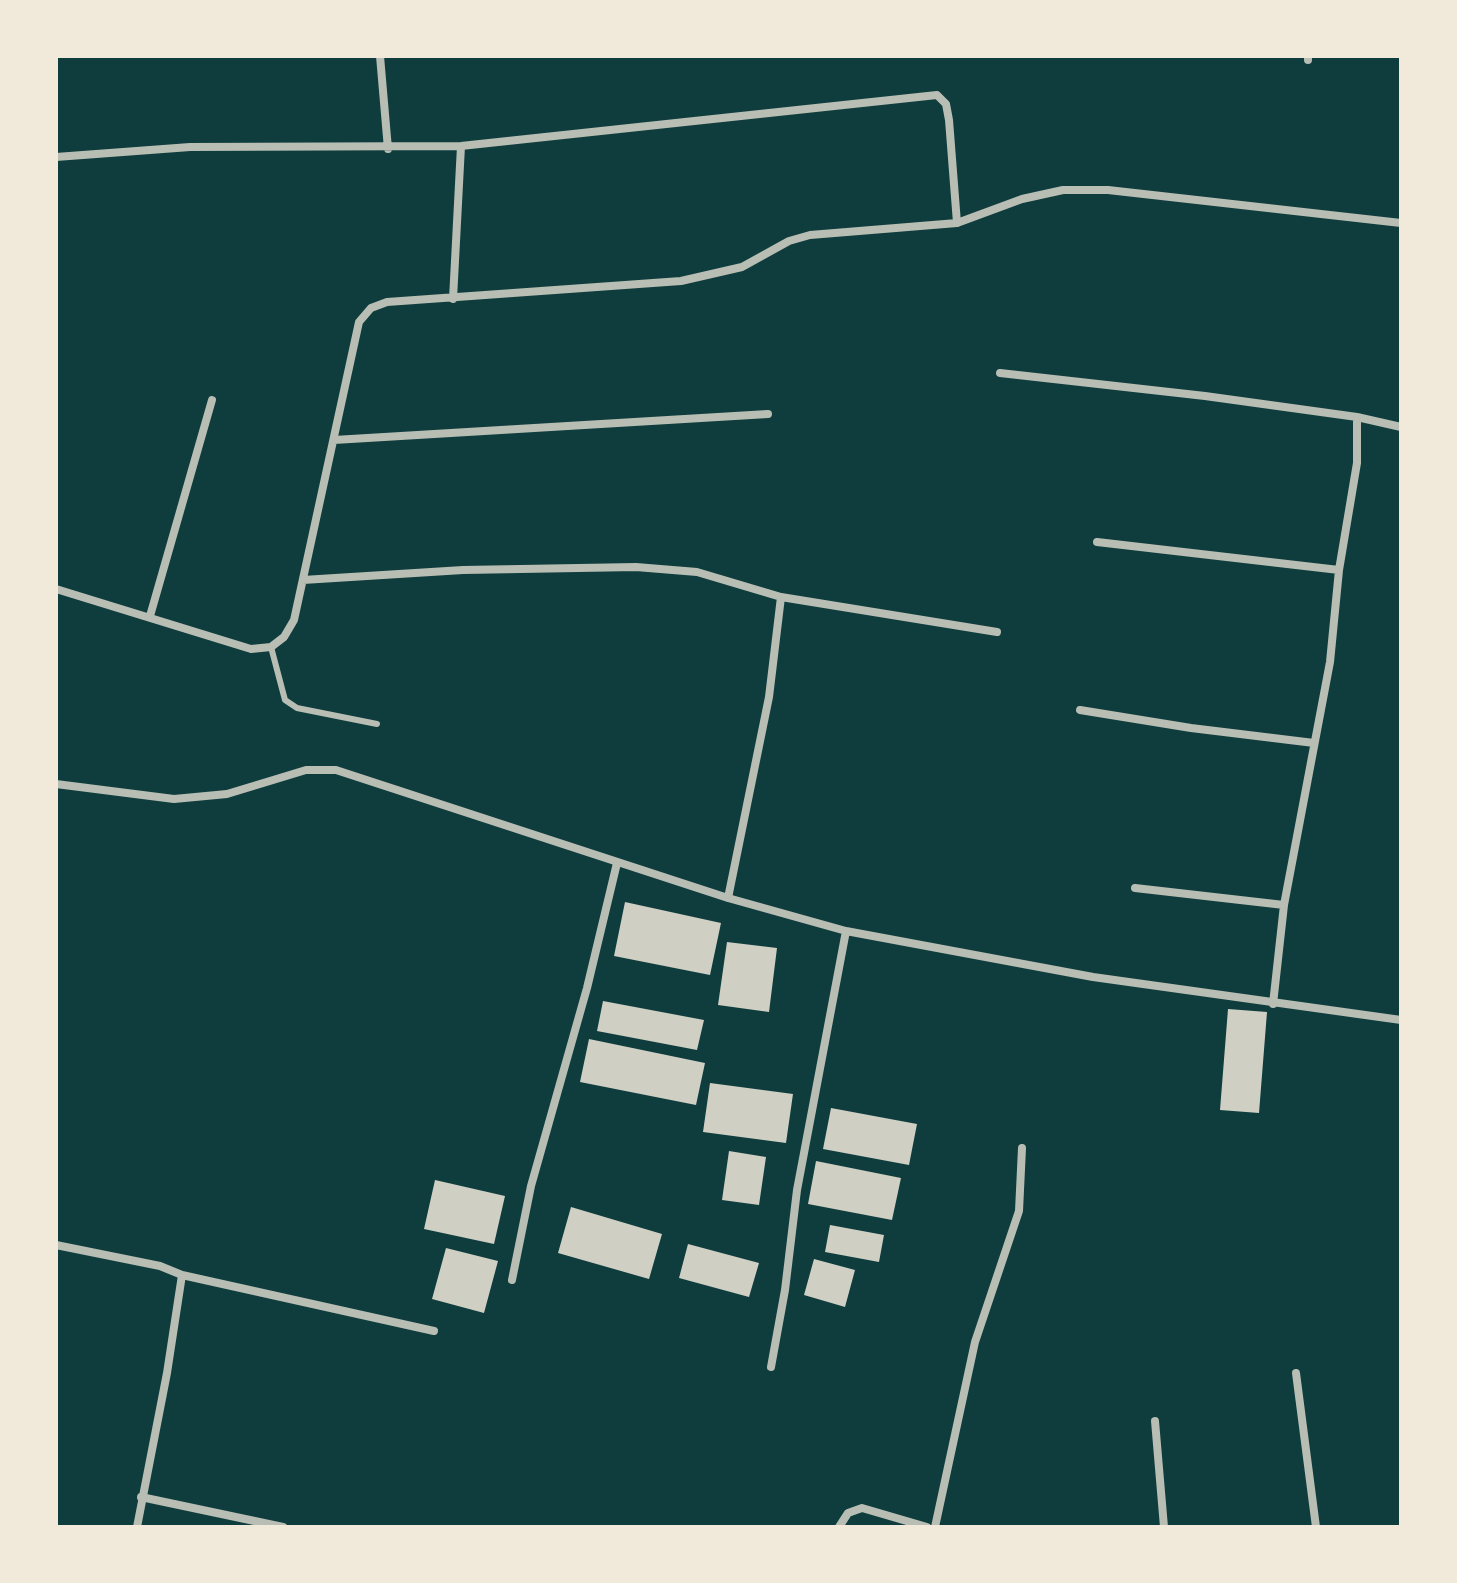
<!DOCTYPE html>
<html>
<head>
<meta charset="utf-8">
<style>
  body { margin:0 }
  #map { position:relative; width:1457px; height:1583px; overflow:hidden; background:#0f3d3e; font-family:"DM Sans",sans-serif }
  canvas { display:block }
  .frame { position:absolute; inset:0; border:58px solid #f1e9da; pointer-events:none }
</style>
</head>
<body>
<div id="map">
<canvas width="1457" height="1583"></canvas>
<div class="frame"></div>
</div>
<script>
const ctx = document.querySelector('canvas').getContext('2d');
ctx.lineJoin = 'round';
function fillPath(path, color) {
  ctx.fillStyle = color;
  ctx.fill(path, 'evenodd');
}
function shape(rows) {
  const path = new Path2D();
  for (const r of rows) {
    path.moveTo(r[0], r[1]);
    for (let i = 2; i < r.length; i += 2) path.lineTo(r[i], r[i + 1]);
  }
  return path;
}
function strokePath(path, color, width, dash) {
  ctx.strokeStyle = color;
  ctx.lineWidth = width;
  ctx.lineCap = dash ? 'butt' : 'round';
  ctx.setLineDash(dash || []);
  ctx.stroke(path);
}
fillPath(shape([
  [625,902,721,923,710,975,614,956],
  [727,942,777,948,769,1012,718,1005],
  [603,1001,704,1020,697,1050,597,1031],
  [1228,1009,1267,1012,1259,1113,1220,1110],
  [589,1039,705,1063,696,1105,580,1082],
  [710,1083,793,1094,786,1143,703,1132],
  [831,1108,917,1124,909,1165,823,1149],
  [729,1151,766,1157,759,1205,722,1200],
  [816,1161,901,1178,892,1220,808,1204],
  [435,1180,505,1196,494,1244,424,1229],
  [571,1207,662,1234,649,1279,558,1253],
  [830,1225,884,1235,879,1262,825,1252],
  [688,1244,759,1263,749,1297,679,1278],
  [446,1248,498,1261,484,1313,432,1299],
  [814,1259,855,1270,845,1307,804,1295]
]), '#cfcfc3');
strokePath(shape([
  [271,647,285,700,297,708,377,724]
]), '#b8beb3', 6);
strokePath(shape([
  [380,56,388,149],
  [1308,60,1308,56],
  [56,157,190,147,461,146,937,95,946,104,949,120,957,223],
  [453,299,461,146],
  [1000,373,1205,396,1357,417,1401,427],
  [334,440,768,414],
  [1097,542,1339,570],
  [303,580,463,570,636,567,697,572,781,597,997,632],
  [56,589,251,649,271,647,284,637,294,620,359,322,371,308,387,302,681,281,742,267,789,241,810,235,957,223,1022,199,1063,190,1108,190,1401,223],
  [150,616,212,400],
  [1080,710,1191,728,1314,743],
  [56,784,174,799,227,794,306,770,336,770,728,898,846,931,1093,977,1401,1020],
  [1135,888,1284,905],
  [728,898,769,697,781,597],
  [1273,1004,1284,905,1330,662,1339,570,1357,463,1357,417],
  [56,1245,160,1266,182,1275,434,1331],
  [512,1280,531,1186,587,988,617,863],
  [771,1367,785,1290,797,1190,846,931],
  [1296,1373,1316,1527],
  [1155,1421,1164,1527],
  [141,1497,283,1527],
  [137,1527,167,1373,182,1275],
  [839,1527,848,1513,862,1508,927,1527],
  [935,1527,975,1342,1019,1211,1022,1148]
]), '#b8beb3', 8);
</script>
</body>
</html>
